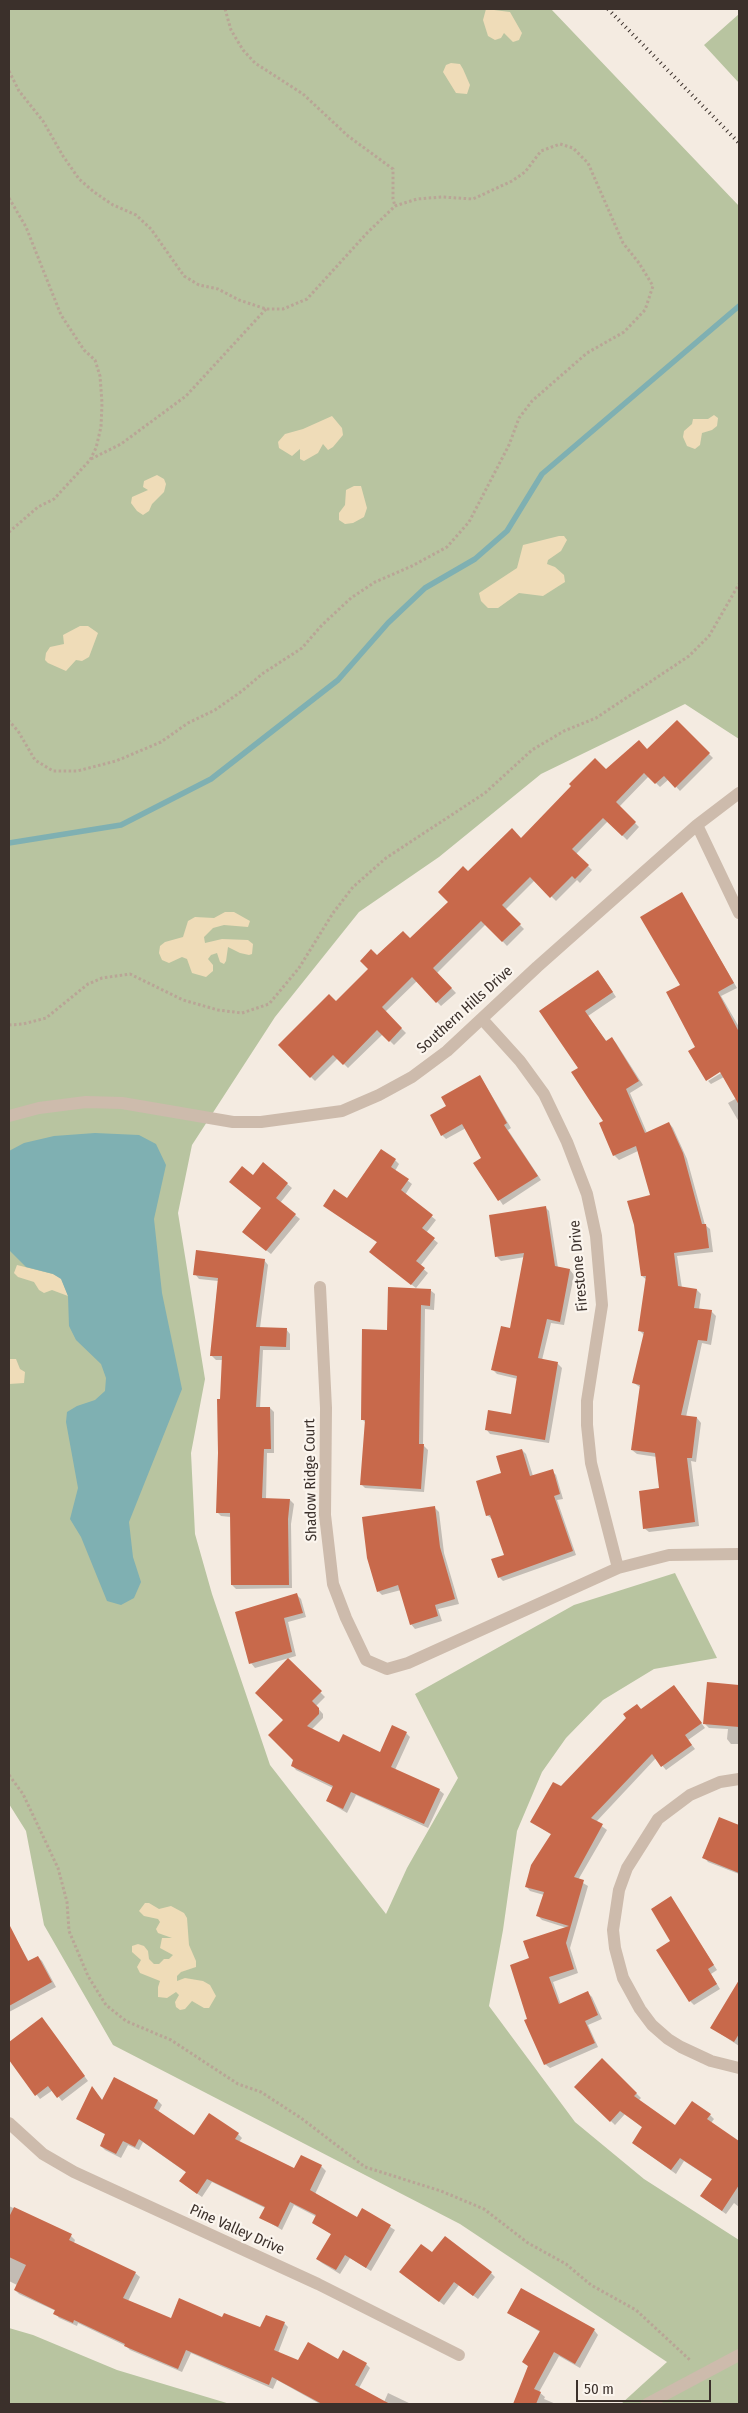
<!DOCTYPE html>
<html>
<head>
<meta charset="utf-8">
<style>
  body { margin:0 }
  #map { position:relative; width:748px; height:2413px; overflow:hidden; background:#f4ebe1; font-family:"Fira Sans Condensed",sans-serif }
  canvas { display:block }
  .frame { position:absolute; inset:0; border:10px solid #3b302b; pointer-events:none }
  .scale { position:absolute; left:576px; top:2380px; width:135px; height:22px; box-sizing:border-box; border:2px solid #3b302b; border-top:0; padding-left:6px; font-size:15px; line-height:18px; white-space:nowrap; color:#3b302b; -webkit-text-stroke:4px #fbf5ee; paint-order:stroke }
</style>
</head>
<body>
<div id="map">
<canvas width="748" height="2413"></canvas>
<div class="frame"></div>
<div class="scale">50 m</div>
</div>
<script>
const ctx = document.querySelector('canvas').getContext('2d');
ctx.lineJoin = 'round';
function fillPath(path, color) {
  ctx.fillStyle = color;
  ctx.fill(path, 'evenodd');
}
function shape(rows) {
  const path = new Path2D();
  for (const r of rows) {
    path.moveTo(r[0], r[1]);
    for (let i = 2; i < r.length; i += 2) path.lineTo(r[i], r[i + 1]);
  }
  return path;
}
function strokePath(path, color, width, dash) {
  ctx.strokeStyle = color;
  ctx.lineWidth = width;
  ctx.lineCap = dash ? 'butt' : 'round';
  ctx.setLineDash(dash || []);
  ctx.stroke(path);
}
function drawText(font, color, halo, rows, align = 'center') {
  ctx.font = font + ' "Fira Sans Condensed",sans-serif';
  ctx.lineWidth = 4.5;
  ctx.setLineDash([]);
  ctx.textBaseline = 'middle';
  ctx.strokeStyle = halo;
  ctx.fillStyle = color;
  for (const [text, x, y, turn = 0] of rows) {
    ctx.save();
    ctx.translate(x, y);
    ctx.rotate((+turn || 0) * Math.PI / 180);
    ctx.textAlign = isNaN(turn) ? turn : align;
    if (halo) ctx.strokeText(text, 0, 0);
    ctx.fillText(text, 0, 0);
    ctx.restore();
  }
}
fillPath(shape([
  [9,9,551,9,739,206,739,739,685,704,541,774,439,857,359,912,275,1017,192,1145,178,1213,205,1379,191,1453,195,1534,212,1594,270,1765,386,1914,407,1868,458,1778,415,1694,574,1605,675,1573,717,1658,654,1669,603,1700,566,1738,542,1772,517,1831,503,1930,489,2006,575,2122,644,2179,739,2240,739,2404,621,2404,667,2362,460,2224,113,2045,44,1925,26,1831,9,1804],
  [739,14,739,83,704,45],
  [9,2328,33,2335,117,2370,230,2404,9,2404]
]), '#b8c4a0');
fillPath(shape([
  [486,9,510,12,522,33,519,40,513,42,504,33,501,38,495,40,488,36,483,20],
  [451,63,460,64,463,69,470,85,467,94,456,93,443,72,446,65],
  [714,415,718,418,717,426,712,430,702,433,700,445,695,449,687,446,683,437,684,431,692,424,693,419,708,419],
  [332,416,342,428,343,435,333,447,328,450,323,444,318,453,304,461,300,459,300,449,292,456,279,448,278,442,285,434,303,429],
  [157,475,164,479,166,484,164,492,152,504,149,511,143,515,137,511,131,503,132,497,148,490,143,487,144,481],
  [354,486,361,486,367,508,364,517,353,523,345,524,339,520,339,513,345,505,346,490],
  [559,536,564,536,567,540,561,551,548,560,547,564,555,567,564,575,565,582,543,596,519,593,498,608,488,608,481,601,479,593,517,568,523,545],
  [80,626,88,626,98,633,89,657,82,661,76,660,66,671,48,663,45,660,46,653,50,647,64,644,63,635],
  [225,912,234,912,250,921,248,927,224,925,213,928,204,937,205,943,222,939,248,940,253,944,252,954,249,955,240,953,228,947,226,961,224,964,220,962,217,953,211,955,208,959,213,965,213,971,206,977,192,973,187,959,182,957,169,963,162,960,159,953,160,946,165,942,183,937,188,921,195,917,214,918],
  [17,1265,53,1274,61,1278,68,1296,52,1290,44,1293,39,1290,34,1282,18,1277,14,1273],
  [10,1359,16,1359,20,1369,25,1372,24,1383,9,1384],
  [145,1903,149,1903,159,1909,171,1906,184,1913,187,1918,189,1945,196,1961,196,1967,181,1972,177,1976,177,1981,185,1978,203,1981,210,1985,216,1996,209,2008,204,2008,192,2001,185,2009,180,2010,176,2007,175,2002,179,1995,176,1992,167,1998,158,1997,158,1987,160,1981,140,1973,137,1967,141,1960,132,1952,132,1946,138,1944,144,1946,148,1951,149,1959,154,1964,159,1964,164,1959,169,1959,173,1955,160,1948,162,1938,172,1938,158,1933,156,1929,160,1922,158,1919,144,1916,139,1911]
]), '#efdcb8');
fillPath(shape([
  [95,1133,139,1135,156,1144,166,1165,154,1219,162,1293,182,1389,129,1522,133,1557,141,1582,134,1598,121,1605,107,1601,81,1537,70,1519,78,1488,66,1422,67,1412,77,1406,95,1400,105,1391,106,1378,101,1364,76,1340,69,1326,68,1296,61,1279,53,1274,26,1267,9,1250,9,1151,24,1143,54,1136]
]), '#7fb0b2');
fillPath(shape([
  [677,722,713,758,680,791,669,779,660,787,649,776,619,807,639,827,627,840,608,821,576,854,592,870,580,883,577,880,556,901,535,880,505,910,524,929,507,946,486,924,437,973,456,993,441,1006,417,981,385,1012,406,1033,394,1045,383,1034,348,1068,338,1058,315,1081,279,1045,336,1003,370,969,377,957,410,939,450,902,468,873,521,839,606,770,647,751],
  [682,894,737,988,721,996,739,1027,739,1122,728,1103,737,1098,724,1077,711,1084,708,1081,726,1070,697,1047,682,985],
  [602,976,616,997,588,1016,607,1042,612,1039,616,1043,643,1085,630,1093,647,1133,669,1123,673,1128,687,1159,705,1225,710,1229,713,1252,677,1256,682,1288,697,1290,701,1294,699,1310,711,1311,716,1316,711,1345,702,1343,686,1417,697,1418,701,1423,696,1462,691,1461,699,1526,649,1532,644,1528,661,1489,657,1457,637,1454,632,1450,641,1388,634,1383,644,1335,640,1331,647,1280,642,1276,651,1196,638,1151,619,1160,614,1155,604,1122,579,1068,540,1011],
  [480,1076,511,1128,508,1130,541,1180,503,1205,475,1163,483,1158,466,1128,446,1139,442,1135,447,1106],
  [395,1160,399,1164,395,1171,412,1184,405,1195,436,1220,426,1233,438,1243,420,1266,428,1273,416,1288,375,1256,378,1243,324,1206,348,1199],
  [263,1164,292,1188,280,1203,300,1219,271,1254,248,1236,262,1208,254,1176],
  [545,1207,549,1211,558,1268,570,1270,574,1275,564,1325,551,1323,542,1360,558,1364,562,1368,549,1443,490,1434,486,1429,512,1415,518,1379,497,1374,493,1370,511,1330,525,1257,501,1261,497,1257],
  [264,1260,268,1265,260,1328,286,1329,290,1334,290,1350,263,1350,260,1408,270,1408,274,1412,274,1453,267,1453,266,1499,290,1500,294,1504,291,1524,292,1588,236,1589,232,1585,231,1517,221,1516,217,1512,223,1360,216,1360,211,1355,218,1281,199,1279,195,1274],
  [430,1290,435,1294,434,1310,425,1309,423,1445,428,1450,424,1492,365,1488,361,1484,366,1423,363,1420,388,1331],
  [522,1450,526,1454,533,1476,552,1471,556,1475,563,1499,557,1500,576,1555,503,1581,499,1577,505,1556,492,1519,487,1515,503,1474],
  [434,1507,439,1512,444,1553,459,1604,438,1609,442,1621,415,1629,411,1624,401,1590,382,1595,378,1591],
  [297,1595,301,1599,306,1617,288,1622,296,1656,255,1668,251,1663],
  [288,1660,325,1697,316,1706,323,1714,323,1718,311,1730,340,1744,380,1754,406,1733,410,1737,395,1770,439,1790,444,1794,428,1828,356,1795,347,1813,327,1801,333,1788,296,1770,292,1765,295,1760,284,1720],
  [708,1684,739,1687,739,1744,731,1744,727,1739,728,1729,709,1728,704,1723],
  [674,1686,705,1728,688,1740,695,1749,666,1770,656,1758,596,1822,607,1830,578,1880,588,1886,570,1948,578,1973,553,1982,561,2005,588,1993,592,1997,602,2019,588,2025,598,2047,550,2068,545,2064,529,2019,530,1959,567,1928,542,1920,538,1916,544,1895,530,1891,526,1886,552,1835,532,1822,561,1788,641,1710],
  [720,1819,739,1827,739,1874,708,1862,704,1857],
  [671,1898,717,1970,711,1974,720,1989,694,2005,690,2001,672,1942],
  [11,1930,29,1962,38,1957,42,1961,56,1987,9,2012,9,1931],
  [738,1984,739,1984,739,2046,712,2028],
  [42,2019,88,2081,62,2101,53,2090,40,2099,9,2058,9,2043],
  [602,2060,641,2098,638,2101,675,2127,710,2115,714,2119,711,2123,739,2142,739,2207,734,2203,726,2214,706,2200,702,2196,713,2180,684,2161,676,2174,633,2143,643,2128,625,2114,615,2125,576,2087],
  [114,2079,158,2101,162,2105,158,2112,194,2137,238,2134,242,2138,239,2142,295,2169,301,2157,321,2166,326,2171,315,2194,357,2219,363,2210,395,2230,371,2271,350,2258,340,2274,322,2263,317,2259,332,2235,313,2222,317,2217,294,2205,282,2230,260,2217,265,2208,212,2182,202,2197,185,2185,187,2173,143,2142,139,2150,128,2145,121,2158,105,2150,101,2146,106,2135,78,2119,93,2088,103,2101],
  [9,2206,71,2236,75,2240,74,2243,135,2273,140,2277,128,2301,171,2320,223,2319,261,2329,284,2323,288,2327,278,2353,299,2361,339,2360,366,2364,370,2368,359,2388,384,2402,388,2393,411,2404,320,2404,277,2380,273,2389,191,2353,182,2372,130,2350,126,2346,78,2323,77,2326,59,2318,55,2313,56,2311,19,2294,15,2290,17,2285,9,2281],
  [432,2254,491,2273,495,2277,478,2299,459,2285,444,2305,405,2276],
  [509,2313,594,2330,598,2335,580,2368,559,2356,539,2392,545,2397,544,2399,556,2404,514,2404,529,2367,523,2362,540,2332]
]), '#0003');
strokePath(shape([
  [9,843,121,825,211,779,338,680,388,623,425,588,475,559,507,531,542,474,739,306]
]), '#7fb0b2', 5.5);
fillPath(shape([
  [677,720,710,753,675,788,664,776,655,784,644,773,616,802,636,822,622,836,603,818,572,849,589,865,575,879,572,876,550,898,530,877,502,905,521,924,502,942,481,921,433,968,452,988,436,1003,412,977,382,1007,402,1028,389,1042,377,1030,343,1065,333,1055,310,1078,278,1045,329,994,336,1001,368,969,360,961,371,949,377,955,403,931,410,938,448,902,438,892,463,866,468,871,512,828,521,838,571,786,569,784,595,758,606,769,639,740,647,749],
  [682,892,734,983,718,992,739,1032,739,1105,720,1072,706,1081,688,1051,695,1047,666,992,680,985,640,917],
  [598,970,613,992,585,1011,606,1041,612,1037,639,1081,626,1089,645,1133,669,1122,683,1153,702,1224,706,1224,709,1248,674,1253,678,1286,697,1289,694,1308,712,1310,707,1341,698,1340,681,1415,697,1417,692,1458,687,1458,695,1522,643,1529,639,1491,659,1488,655,1453,631,1450,640,1385,632,1383,644,1332,638,1331,646,1276,641,1276,634,1225,627,1201,650,1195,636,1146,613,1156,599,1123,603,1121,571,1072,578,1068,539,1011],
  [480,1075,507,1123,504,1125,538,1176,498,1201,473,1163,481,1158,462,1124,441,1136,430,1115,446,1106,441,1097],
  [381,1149,396,1159,391,1167,409,1179,401,1190,433,1215,422,1228,435,1238,416,1261,425,1268,411,1285,369,1252,377,1242,323,1206,334,1189,347,1198],
  [263,1162,288,1183,276,1198,296,1214,266,1251,242,1232,261,1208,229,1182,242,1166,253,1175],
  [546,1206,555,1266,570,1269,560,1322,547,1319,538,1358,558,1362,545,1440,485,1430,488,1410,511,1414,517,1376,491,1370,501,1326,510,1328,524,1253,495,1257,489,1215],
  [196,1250,265,1259,256,1327,287,1328,286,1347,260,1346,256,1407,270,1407,271,1449,264,1449,262,1498,290,1499,288,1519,289,1585,231,1585,230,1513,216,1513,218,1453,217,1399,220,1399,222,1356,210,1356,218,1278,193,1275],
  [388,1287,431,1289,430,1306,421,1305,419,1444,424,1444,421,1489,360,1485,365,1420,361,1420,362,1329,387,1330],
  [522,1449,530,1476,553,1469,560,1494,554,1496,573,1551,498,1578,491,1559,504,1555,490,1515,486,1516,476,1481,501,1473,496,1456],
  [435,1506,440,1547,455,1599,435,1605,438,1616,410,1625,398,1585,377,1592,367,1558,362,1517],
  [297,1593,303,1613,284,1618,292,1652,249,1664,235,1612],
  [288,1658,322,1691,312,1701,319,1708,319,1714,307,1726,339,1742,343,1734,380,1752,392,1725,407,1732,391,1767,440,1789,424,1824,351,1792,343,1809,326,1801,333,1786,291,1766,293,1760,268,1735,283,1720,255,1693],
  [707,1682,739,1685,739,1727,703,1724],
  [674,1685,702,1723,685,1735,692,1745,661,1767,652,1754,591,1818,603,1824,574,1877,584,1880,566,1943,574,1969,549,1977,559,2004,588,1991,598,2015,585,2021,595,2043,544,2065,524,2020,527,2019,510,1965,529,1958,523,1941,569,1926,536,1916,544,1892,525,1887,531,1865,551,1834,530,1822,553,1782,561,1786,626,1718,623,1714,637,1704,641,1709],
  [719,1817,739,1825,739,1873,702,1858],
  [671,1896,714,1965,708,1969,717,1984,689,2002,656,1950,670,1941,651,1909],
  [9,1924,28,1961,38,1956,52,1982,9,2006],
  [739,1980,739,2034,734,2042,710,2028],
  [42,2017,85,2076,57,2098,48,2086,35,2096,9,2060,9,2042],
  [602,2058,637,2093,634,2096,675,2125,692,2101,711,2114,707,2119,739,2141,739,2185,722,2211,700,2196,712,2179,680,2158,671,2170,632,2143,642,2127,620,2111,610,2122,574,2087],
  [114,2077,158,2100,154,2108,194,2135,209,2113,239,2133,235,2139,294,2168,301,2155,322,2165,310,2190,357,2217,362,2208,391,2225,366,2268,345,2255,336,2270,316,2259,331,2234,312,2223,316,2215,290,2202,278,2227,259,2218,265,2207,207,2179,197,2194,179,2181,186,2172,139,2139,135,2147,123,2141,116,2154,100,2146,105,2134,76,2119,92,2086,102,2100],
  [14,2207,72,2234,69,2240,136,2272,123,2298,171,2318,179,2298,222,2317,224,2313,260,2327,266,2315,285,2322,274,2350,298,2360,308,2342,338,2359,343,2350,367,2363,355,2385,390,2404,322,2404,272,2377,269,2385,186,2350,178,2369,124,2346,125,2344,74,2320,73,2323,53,2314,55,2310,14,2290,26,2265,9,2257,9,2217],
  [445,2236,492,2272,473,2296,454,2282,439,2302,399,2272,421,2244,432,2252],
  [521,2288,595,2329,575,2364,554,2352,534,2389,541,2392,536,2404,513,2404,528,2366,522,2362,540,2331,507,2313]
]), '#c8694b');
strokePath(shape([
  [225,9,231,30,243,50,255,63,303,94,348,136,393,169,393,199,395,206],
  [9,71,19,91,43,121,63,156,79,179,94,192,113,205,136,215,151,229,184,276,199,285,218,289,239,300,266,309,283,309,307,299,367,233,395,206,417,199,442,197,473,199,512,181,525,172,541,151,560,144,573,148,588,163,623,243,639,263,653,286,645,310,624,332,587,353,532,401,519,418,509,445,469,522,447,547,412,566,375,582,351,598,322,625,302,648,262,674,242,691,215,710,188,723,161,742,116,761,77,771,53,771,35,760,18,731,9,721],
  [9,198,26,227,61,315,84,350,95,360,100,376,102,403,101,427,96,448,90,460,54,499,38,507,9,532],
  [91,459,121,444,186,396,266,309],
  [9,1025,23,1024,46,1018,88,984,102,978,130,974,183,1000,218,1010,242,1013,269,1004,299,968,333,913,353,887,386,858,485,793,532,750,564,731,596,718,689,656,709,636,739,584],
  [9,1775,23,1794,58,1868,67,1902,69,1931,88,1976,106,2005,126,2021,171,2040,238,2084,261,2092,301,2118,365,2167,441,2191,484,2209,528,2243,566,2264,591,2285,636,2310,691,2361],
  [718,2403,718,2404]
]), '#b9a596', 3, [2.5, 2.5]);
strokePath(shape([
  [697,825,739,913],
  [482,1019,520,1061,544,1094,567,1142,587,1194,596,1236,602,1305,587,1401,587,1425,591,1463,618,1568],
  [9,1116,39,1108,86,1102,122,1103,233,1122,261,1122,342,1111,379,1095,412,1077,447,1051,537,967,697,825,739,793],
  [320,1287,326,1408,325,1515,333,1584,346,1618,366,1660,387,1669,408,1663,618,1568,669,1555,739,1554],
  [739,1779,720,1782,690,1795,658,1819,627,1868,619,1890,613,1930,615,1948,623,1978,640,2009,652,2025,668,2039,681,2047,711,2061,739,2068],
  [9,2123,43,2154,74,2172,318,2284,459,2355],
  [647,2404,739,2355]
]), '#cdbbac', 12);
strokePath(shape([
  [608,9,739,143]
]), '#3b302b', 4, [1, 4]);
drawText('15px', '#3b302b', '#fbf5ee', [
  ["Southern Hills Drive",465,1010,-42],
  ["Firestone Drive",579,1266,-95],
  ["Shadow Ridge Court",311,1480,-91],
  ["Pine Valley Drive",237,2230,24]
]);
</script>
</body>
</html>
